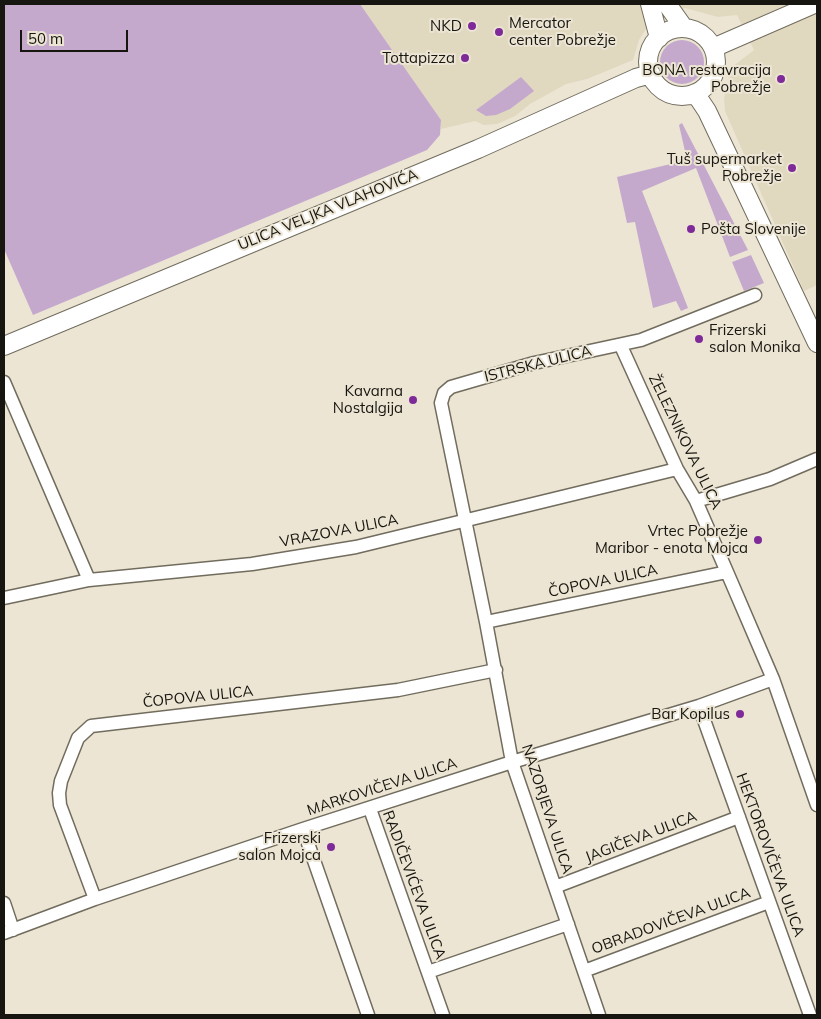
<!DOCTYPE html>
<html>
<head>
<meta charset="utf-8">
<style>
  body { margin:0 }
  #map { position:relative; width:821px; height:1019px; overflow:hidden; background:#ece5d4; font-family:Mulish,sans-serif }
  canvas { display:block }
  .frame { position:absolute; inset:0; border:5px solid #17150f; pointer-events:none }
  .scale { position:absolute; left:20px; top:30px; width:108px; height:22px; box-sizing:border-box; border:2px solid #17150f; border-top:0; padding-left:6px; font-size:15px; line-height:18px; white-space:nowrap; color:#17150f; -webkit-text-stroke:4px #ece5d4; paint-order:stroke }
</style>
</head>
<body>
<div id="map">
<canvas width="821" height="1019"></canvas>
<div class="frame"></div>
<div class="scale">50 m</div>
</div>
<script>
const ctx = document.querySelector('canvas').getContext('2d');
ctx.lineJoin = 'round';
function fillPath(path, color) {
  ctx.fillStyle = color;
  ctx.fill(path, 'evenodd');
}
function shape(rows) {
  const path = new Path2D();
  for (const r of rows) {
    if (r.length === 3) {
      path.moveTo(r[0] + r[2], r[1]);
      path.arc(r[0], r[1], r[2], 0, 2 * Math.PI);
      continue;
    }
    path.moveTo(r[0], r[1]);
    for (let i = 2; i < r.length; i += 2) path.lineTo(r[i], r[i + 1]);
  }
  return path;
}
function strokePath(path, color, width, dash) {
  ctx.strokeStyle = color;
  ctx.lineWidth = width;
  ctx.lineCap = dash ? 'butt' : 'round';
  ctx.setLineDash(dash || []);
  ctx.stroke(path);
}
function drawText(font, color, halo, rows, align = 'center') {
  ctx.font = font + ' Mulish,sans-serif';
  ctx.lineWidth = 4;
  ctx.setLineDash([]);
  ctx.textBaseline = 'middle';
  ctx.strokeStyle = halo;
  ctx.fillStyle = color;
  for (const [text, x, y, turn = 0] of rows) {
    ctx.save();
    ctx.translate(x, y);
    ctx.rotate((+turn || 0) * Math.PI / 180);
    ctx.textAlign = isNaN(turn) ? turn : align;
    if (halo) ctx.strokeText(text, 0, 0);
    ctx.fillText(text, 0, 0);
    ctx.restore();
  }
}
fillPath(shape([
  [360,4,817,4,817,285,804,291,725,111,724,98,732,67,754,50,737,15,718,17,685,8,648,26,639,40,633,60,587,79,566,84,530,104,515,116,497,124,484,125,475,121,441,129,441,120]
]), '#e1d8c0');
fillPath(shape([
  [4,4,360,4,441,120,440,135,427,150,33,315,4,249],
  [682,62,22],
  [521,77,534,91,510,109,496,115,486,116,476,110],
  [682,123,748,250,730,257,696,168,642,191,688,308,681,311,676,301,653,308,635,222,627,223,617,177,687,160,679,125],
  [751,255,764,283,744,291,732,262]
]), '#c4a9cd');
const street = shape([
  [621,346,677,469,696,501,727,572,773,679,817,805],
  [4,382,89,580],
  [696,501,770,479,817,459],
  [4,598,89,580,252,564,356,547,677,469],
  [486,622,727,572],
  [699,706,810,1015],
  [370,809,443,1015],
  [303,829,368,1015],
  [555,887,739,817],
  [95,899,60,805,59,793,61,781,78,738,91,726,398,690,496,670],
  [4,903,13,930],
  [4,933,95,899,303,829,512,762,699,706,773,679],
  [584,971,769,902],
  [428,972,568,924],
  [599,1015,512,762,486,622,441,403,444,393,451,387,534,363,641,340,755,295]
]);
const secondary = shape([
  [650,4,659,38],
  [667,4,684,28],
  [682,62,34],
  [713,48,814,4],
  [695,93,707,111,817,343],
  [4,346,478,149,636,78,651,74]
]);
strokePath(street, '#716c5d', 15);
strokePath(secondary, '#716c5d', 20);
strokePath(street, '#fff', 12);
strokePath(secondary, '#fff', 18);
for (const [x, y, r, color] of [
  [472,26,5,"#7f2a99"],
  [499,32,5,"#7f2a99"],
  [465,58,5,"#7f2a99"],
  [781,79,5,"#7f2a99"],
  [792,168,5,"#7f2a99"],
  [691,229,5,"#7f2a99"],
  [699,339,5,"#7f2a99"],
  [413,400,5,"#7f2a99"],
  [758,540,5,"#7f2a99"],
  [740,714,5,"#7f2a99"],
  [331,847,5,"#7f2a99"]
]) {
  const dot = new Path2D();
  dot.arc(x, y, r, 0, 2 * Math.PI);
  ctx.fillStyle = color;
  ctx.fill(dot);
  strokePath(dot, '#ece5d4', 2);
}
drawText('15px', '#17150f', '#ece5d4', [
  ["Mercator",509,23,"left"],
  ["center Pobrežje",509,40,"left"],
  ["NKD",462,26],
  ["Tottapizza",455,58],
  ["BONA restavracija",771,70],
  ["Pobrežje",771,87],
  ["Tuš supermarket",782,159],
  ["Pobrežje",782,176],
  ["Pošta Slovenije",701,229,"left"],
  ["Frizerski",709,330,"left"],
  ["salon Monika",709,347,"left"],
  ["Kavarna",403,391],
  ["Nostalgija",403,408],
  ["Vrtec Pobrežje",748,531],
  ["Maribor - enota Mojca",748,548],
  ["Bar Kopilus",730,714],
  ["Frizerski",321,838],
  ["salon Mojca",321,855]
], 'right');
drawText('15px', '#17150f', '#ece5d4', [
  ["ULICA VELJKA VLAHOVIĆA",328,210,-22],
  ["ISTRSKA ULICA",538,364,-14],
  ["ŽELEZNIKOVA ULICA",685,442,64],
  ["VRAZOVA ULICA",339,531,-11],
  ["ČOPOVA ULICA",603,581,-12],
  ["ČOPOVA ULICA",198,697,-6],
  ["MARKOVIČEVA ULICA",382,787,-18],
  ["NAZORJEVA ULICA",547,809,72],
  ["JAGIČEVA ULICA",641,837,-21],
  ["HEKTOROVIČEVA ULICA",770,855,70],
  ["RADIČEVIĆEVA ULICA",414,885,70],
  ["OBRADOVIČEVA ULICA",671,921,-20]
]);
</script>
</body>
</html>
